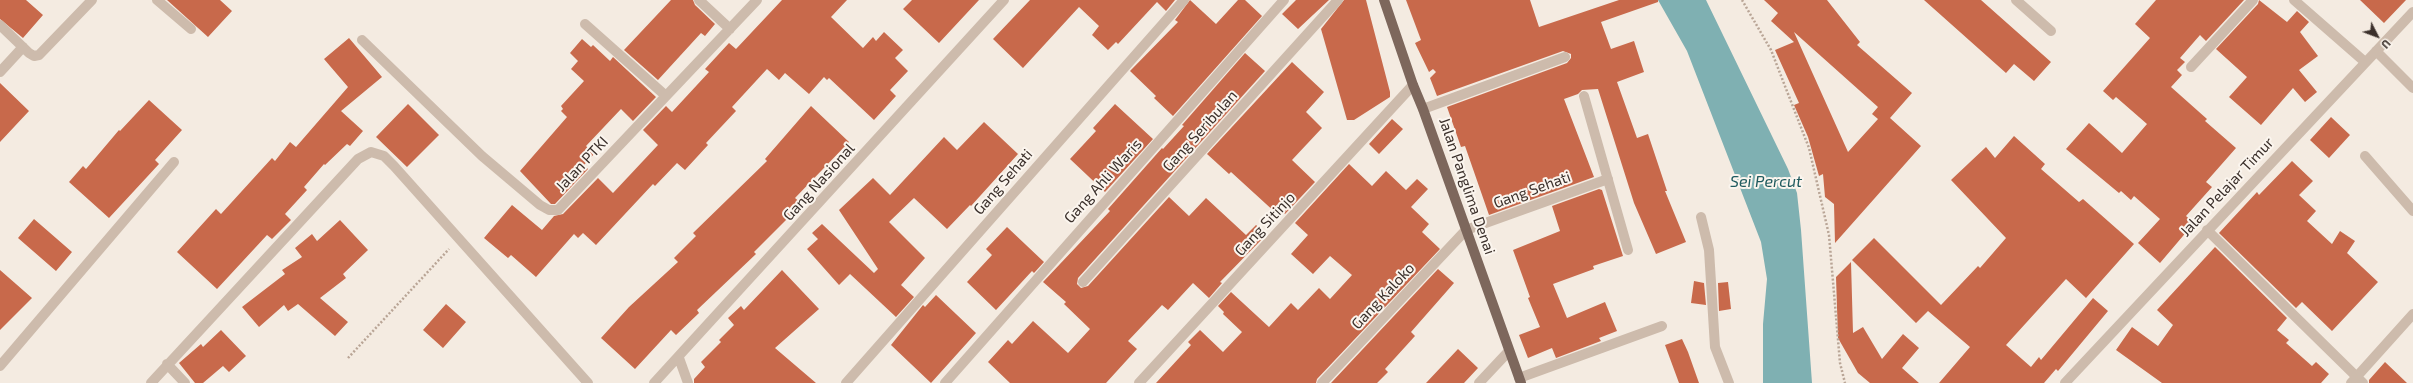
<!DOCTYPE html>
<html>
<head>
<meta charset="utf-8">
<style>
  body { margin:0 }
  #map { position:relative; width:2413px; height:383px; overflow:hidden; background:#f4ebe1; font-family:"Exo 2",sans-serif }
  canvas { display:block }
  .north { position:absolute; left:2357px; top:16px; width:40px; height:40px; -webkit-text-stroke:3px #fbf5ee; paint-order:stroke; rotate:132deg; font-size:11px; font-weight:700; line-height:16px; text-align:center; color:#3b302b }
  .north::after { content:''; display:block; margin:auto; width:14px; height:18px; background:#3b302b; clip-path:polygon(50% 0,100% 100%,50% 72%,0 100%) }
</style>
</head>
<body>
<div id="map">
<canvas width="2413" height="383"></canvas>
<div class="north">U</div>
</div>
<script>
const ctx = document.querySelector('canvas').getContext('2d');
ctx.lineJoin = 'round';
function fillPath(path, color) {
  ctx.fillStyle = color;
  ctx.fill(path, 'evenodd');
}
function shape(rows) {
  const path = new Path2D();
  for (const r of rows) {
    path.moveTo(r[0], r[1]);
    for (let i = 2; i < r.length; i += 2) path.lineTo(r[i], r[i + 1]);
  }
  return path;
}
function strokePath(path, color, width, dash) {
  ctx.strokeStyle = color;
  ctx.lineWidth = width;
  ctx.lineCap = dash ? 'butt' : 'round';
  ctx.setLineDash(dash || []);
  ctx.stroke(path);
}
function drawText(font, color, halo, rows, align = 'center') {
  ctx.font = font + ' "Exo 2",sans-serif';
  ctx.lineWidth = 4;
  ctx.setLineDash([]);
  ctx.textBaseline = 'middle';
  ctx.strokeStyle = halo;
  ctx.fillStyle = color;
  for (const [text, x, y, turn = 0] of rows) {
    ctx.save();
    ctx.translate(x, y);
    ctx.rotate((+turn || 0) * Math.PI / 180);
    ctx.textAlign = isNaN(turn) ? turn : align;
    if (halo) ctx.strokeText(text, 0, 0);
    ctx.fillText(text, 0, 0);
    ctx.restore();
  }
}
fillPath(shape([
  [1658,0,1706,0,1788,169,1797,193,1801,230,1812,383,1763,383,1763,324,1767,279,1761,242,1687,51]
]), '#7fb0b2');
fillPath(shape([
  [0,0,26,0,43,15,23,38,0,19],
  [167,0,220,0,232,11,208,37],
  [671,0,693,0,695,5,715,24,705,36,701,33,658,80,624,50],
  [782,0,847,0,831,17,863,48,873,37,876,41,884,32,903,50,895,58,908,71,890,90,896,96,874,120,829,78,827,80,824,77,809,94,785,73,779,80,767,69,732,107,736,111,706,143,708,145,685,170,677,163,655,186,653,184,596,245,583,233,578,238,574,234,536,277,511,255,508,258,484,238,512,205,542,230,554,216,563,214,598,178,613,193,658,145,643,130,666,106,672,112,709,72,705,69,729,43,736,49],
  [912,0,979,0,939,43,903,9],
  [1030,0,1175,0,1166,11,1157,2,1118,44,1116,42,1108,50,1092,35,1099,26,1079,7,1023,68,993,39],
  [1190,0,1216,24,1238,0,1245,0,1262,16,1173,116,1154,98,1156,96,1130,71,1178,22,1175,20],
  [1296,0,1329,0,1298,29,1282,14],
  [1344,0,1366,0,1390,92,1390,97,1354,120,1347,120,1321,29],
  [1406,0,1530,0,1539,27,1619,0,1658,0,1658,2,1601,22,1611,49,1634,41,1644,72,1617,82,1637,138,1648,134,1667,191,1665,191,1686,242,1656,254,1634,203,1598,89,1582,90,1578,94,1564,99,1594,177,1489,215,1465,146,1461,147,1447,107,1567,63,1571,58,1571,54,1563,51,1437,96,1430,78,1436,72,1433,69,1429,72,1415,43,1421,40],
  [1764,0,1827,0,1860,42,1857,45,1912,93,1890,118,1921,146,1835,243,1834,204,1825,197,1823,174,1819,176,1808,137,1794,105,1799,103,1775,50,1794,42,1771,21,1778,13],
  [1794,32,1878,107,1872,114,1878,119,1848,152],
  [1924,0,1981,0,2051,62,2034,81,2014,64,2006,73],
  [2156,0,2244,0,2206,41,2200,35,2180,58,2185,62,2177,70,2182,75,2171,87,2207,119,2205,121,2236,148,2206,182,2212,187,2186,216,2194,223,2160,263,2138,243,2160,219,2134,196,2131,200,2121,191,2119,193,2066,149,2089,123,2122,153,2147,124,2116,97,2113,100,2103,91,2150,38,2135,24],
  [2259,0,2287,22,2297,11,2309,22,2300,32,2318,56,2299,70,2317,92,2305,102,2293,88,2261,125,2229,97,2247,77,2216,49,2258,4],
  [2360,0,2406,0,2384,23],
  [349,38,382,77,341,111,363,131,350,146,347,144,325,165,324,164,304,187,307,190,285,214,291,220,272,239,267,235,217,289,177,252,216,209,221,214,272,158,275,161,290,142,296,147,348,87,324,59],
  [582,39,591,47,593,45,610,61,613,57,656,97,633,121,621,109,586,146,594,154,584,165,588,169,555,204,551,204,520,171,567,117,561,111,563,109,561,106,584,81,571,69,578,61,570,53],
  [1245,53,1265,71,1078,278,1077,284,1081,288,1088,286,1169,197,1189,216,1206,198,1246,235,1256,225,1267,234,1220,282,1222,283,1209,298,1193,283,1168,310,1162,305,1128,341,1137,349,1106,383,1010,383,988,362,1008,340,1012,344,1033,321,1068,353,1090,329,1064,304,1066,302,1043,282,1110,211,1108,209,1162,148,1163,149,1184,126,1182,125],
  [1292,62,1324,92,1306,112,1322,128,1292,160,1315,182,1285,214,1281,210,1277,214,1231,172,1229,174,1207,154],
  [0,83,29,111,0,142],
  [149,100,182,130,155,160,159,164,109,218,69,182,83,166,86,169,119,130,120,131],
  [408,104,439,135,407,167,376,137],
  [1115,104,1153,139,1105,192,1070,159,1096,131,1093,128],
  [811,106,849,142,795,198,802,204,754,252,756,254,697,310,699,313,676,335,671,330,635,369,601,338,629,307,678,262,674,258,696,236,693,233,767,161,765,159],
  [2331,117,2350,135,2329,158,2310,140],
  [1392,119,1403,129,1379,154,1369,144],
  [984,122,1018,154,971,206,970,205,947,229,914,198,889,222,925,258,901,285,914,297,896,317,850,274,839,285,807,249,818,239,812,233,822,224,874,273,878,269,839,210,873,178,890,195,944,137,957,150],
  [2014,136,2045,164,2041,169,2079,202,2083,199,2134,244,2086,298,2066,279,2006,345,2031,367,2039,357,2041,360,2093,298,2108,311,2058,371,2056,369,2044,383,1939,383,1970,347,1928,311,1916,323,1852,260,1874,238,1941,305,1978,266,1980,268,2006,238,1951,180,1986,147,1995,158],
  [2292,161,2313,181,2299,195,2316,211,2307,221,2332,244,2340,231,2355,241,2347,253,2378,282,2332,331,2302,302,2296,308,2219,233,2257,192,2259,195],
  [1349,164,1372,186,1386,171,1406,190,1417,179,1428,189,1411,207,1429,224,1422,232,1440,249,1317,379,1316,383,1156,383,1191,345,1188,342,1200,330,1223,352,1242,332,1223,314,1224,312,1218,306,1231,292,1269,327,1291,303,1298,310,1319,288,1330,299,1352,275,1330,256,1313,274,1291,254,1308,235,1295,223],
  [1599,189,1602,190,1623,256,1593,266,1594,269,1553,284,1567,318,1605,302,1617,331,1599,338,1601,341,1556,358,1552,348,1528,358,1519,335,1540,327,1528,298,1530,297,1513,250,1560,231,1552,206],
  [34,219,72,252,56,271,18,238],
  [340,220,368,250,343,274,346,278,320,298,348,322,335,336,298,304,288,311,284,305,259,327,242,307,285,274,282,270,302,257,295,248,312,234,317,241],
  [1007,227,1044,262,1034,273,1032,271,996,310,967,282,992,255,986,249],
  [2215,247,2287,318,2277,330,2289,340,2286,343,2312,366,2316,362,2329,374,2321,383,2162,383,2116,350,2132,327,2158,346,2173,325,2157,310],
  [1851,262,1853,333,1863,327,1882,359,1903,334,1919,348,1902,368,1919,383,1870,383,1858,373,1838,338,1836,277],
  [1438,269,1454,283,1411,332,1415,336,1385,369,1388,372,1377,383,1331,383],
  [0,270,32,298,0,330],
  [782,270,819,309,775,348,816,383,694,383,694,379,705,367,701,362,721,342,719,340,734,325,728,318,741,306,744,310],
  [1694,281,1704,283,1706,305,1691,303],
  [1728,282,1731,309,1719,311,1718,283],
  [936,295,976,333,931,383,891,345,923,305,925,307],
  [446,304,466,322,443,348,423,330],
  [221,330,246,356,229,372,223,366,203,383,195,383,179,363,201,344,203,347],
  [1682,339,1688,352,1699,383,1679,383,1665,345],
  [1458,349,1478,368,1464,383,1426,383],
  [2385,362,2407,383,2369,383,2369,380]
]), '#c8694b');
strokePath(shape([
  [1742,0,1771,50,1809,148,1829,235,1840,363,1845,383],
  [348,358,449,249]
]), '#b9a596', 2.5, [2, 2]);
strokePath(shape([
  [157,0,191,29],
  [699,0,730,29],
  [2016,0,2051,31],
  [2294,0,2365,62],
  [585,24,666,96],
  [0,25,29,53,34,56,39,55,92,0],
  [362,40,482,156,540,205,549,210,558,210,757,0],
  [2376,51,2413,88],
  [2191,67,2253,0],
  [0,72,23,47],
  [1584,96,1628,250],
  [1423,109,1565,57],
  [2365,156,2413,211],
  [1701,217,1709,250,1715,347,1729,383],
  [2207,230,2363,383],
  [1083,282,1338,0],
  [679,358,688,383],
  [167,364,185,383],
  [0,366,174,162],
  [1519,378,1662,326],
  [151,383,358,159,371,152,384,156,394,166,588,383],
  [654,383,1004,0],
  [846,383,1184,0],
  [945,383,1284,0],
  [1139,383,1413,85],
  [1322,383,1466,230,1608,179],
  [1479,383,1509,351],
  [2065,383,2413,12],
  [2351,383,2413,314]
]), '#cdbbac', 10);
strokePath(shape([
  [1384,0,1413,85,1423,109,1521,383]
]), '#7d675c', 10);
drawText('15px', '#3b302b', '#fbf5ee', [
  ["Gang Seribulan",1200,131,-48],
  ["Jalan PTKI",582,164,-47],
  ["Gang Ahli Waris",1103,181,-48],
  ["Gang Nasional",819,182,-48],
  ["Gang Sehati",1003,182,-49],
  ["Jalan Panglima Denai",1467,186,71],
  ["Jalan Pelajar Timur",2227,187,-47],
  ["Gang Sehati",1532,190,-20],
  ["Gang Sitinjo",1265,224,-47],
  ["Gang Kaloko",1383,296,-47]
]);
drawText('italic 16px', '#1f5a5e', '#fbf5ee', [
  ["Sei Percut",1766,182]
]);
</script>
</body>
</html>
